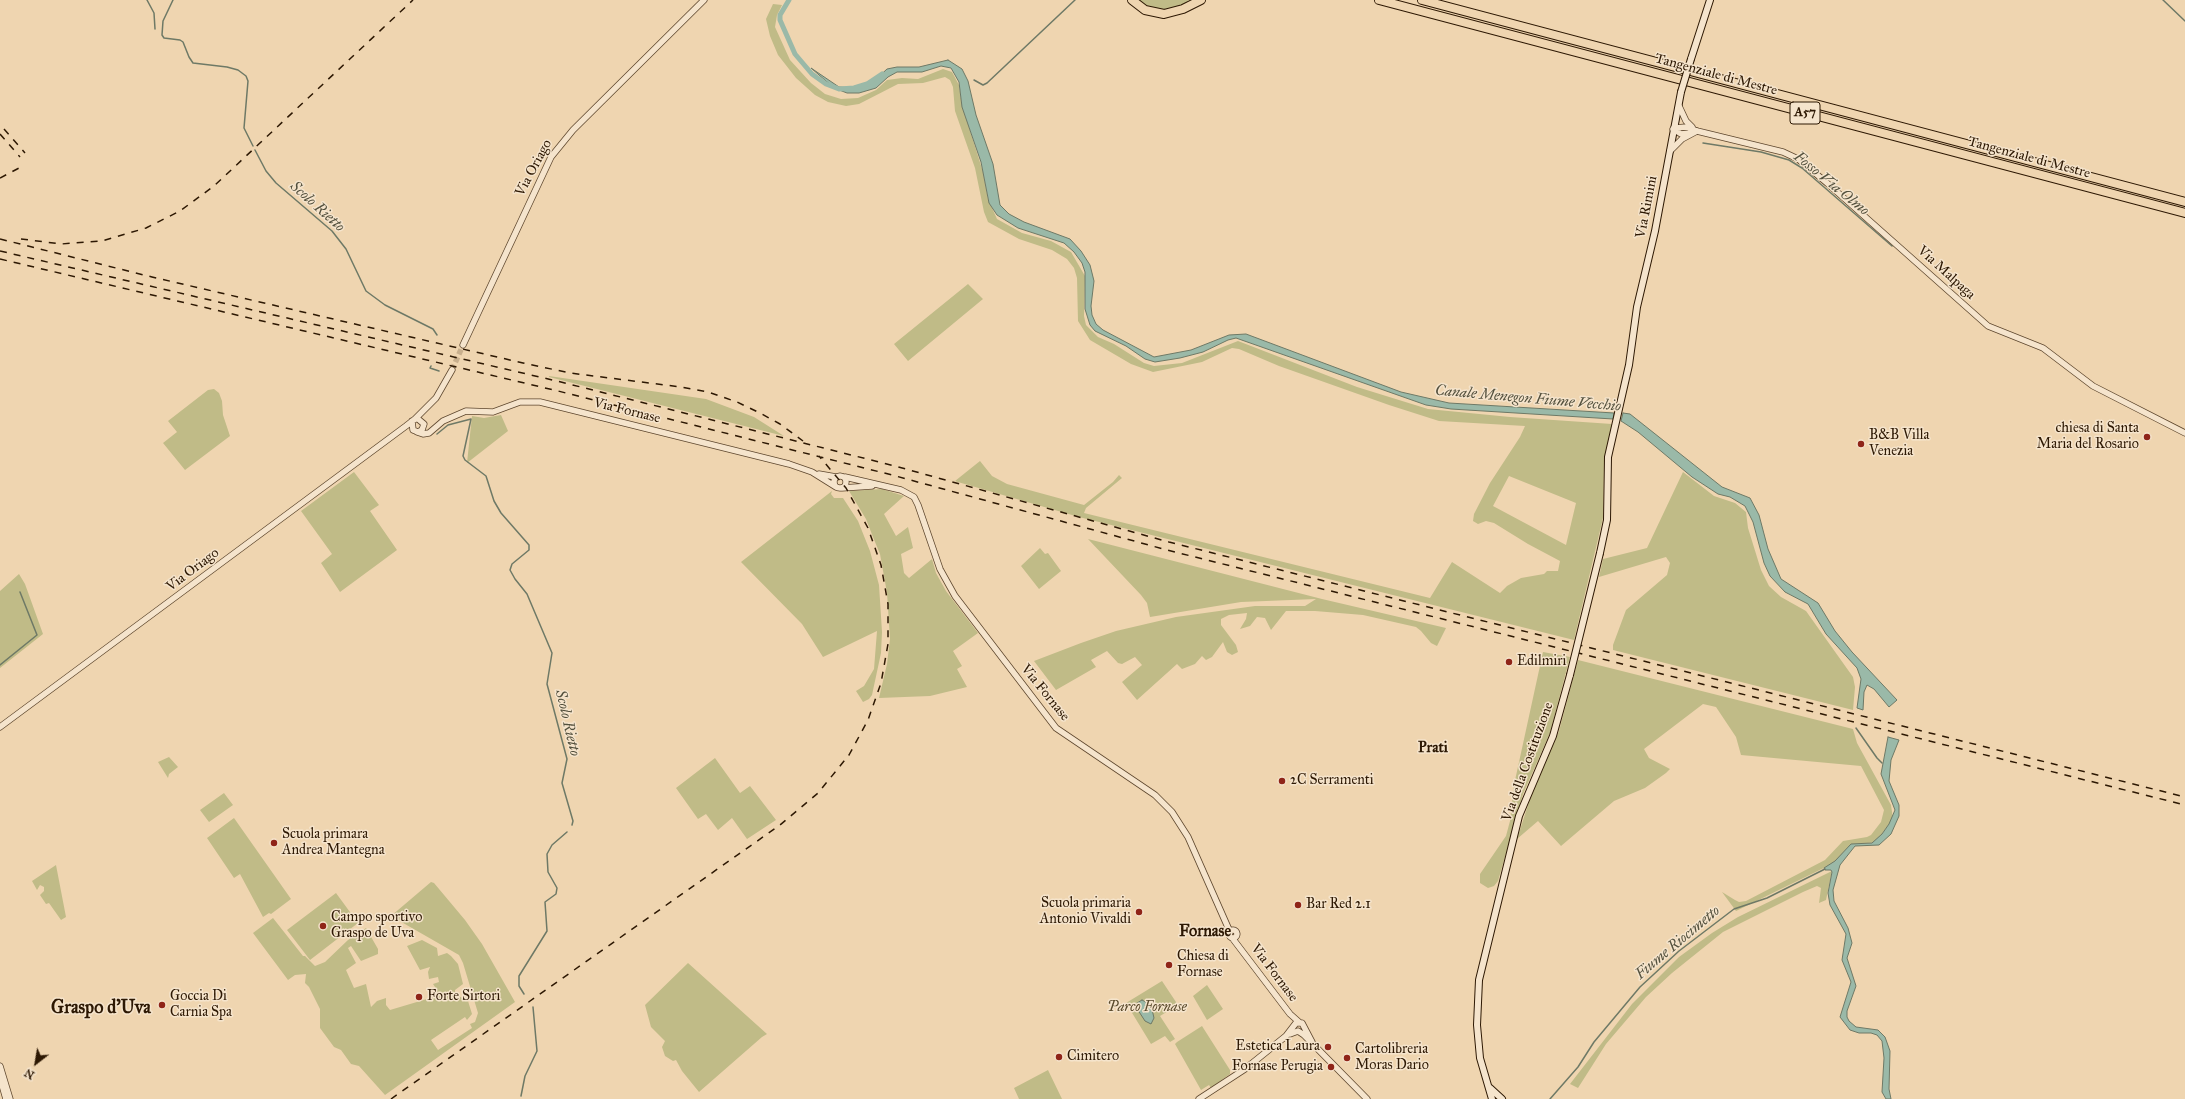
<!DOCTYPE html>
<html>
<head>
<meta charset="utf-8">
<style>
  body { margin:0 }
  #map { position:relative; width:2185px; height:1099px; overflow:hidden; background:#efd5b0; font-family:"IM FELL Great Primer",serif }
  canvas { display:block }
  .north { position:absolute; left:16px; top:1043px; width:40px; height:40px; -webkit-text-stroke:3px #f5e4cc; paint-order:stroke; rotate:211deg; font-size:11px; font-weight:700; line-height:16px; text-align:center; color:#2d1803 }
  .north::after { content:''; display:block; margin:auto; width:14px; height:18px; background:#2d1803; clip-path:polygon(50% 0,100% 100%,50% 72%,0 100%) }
</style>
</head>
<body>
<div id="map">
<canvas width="2185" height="1099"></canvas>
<div class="north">N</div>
</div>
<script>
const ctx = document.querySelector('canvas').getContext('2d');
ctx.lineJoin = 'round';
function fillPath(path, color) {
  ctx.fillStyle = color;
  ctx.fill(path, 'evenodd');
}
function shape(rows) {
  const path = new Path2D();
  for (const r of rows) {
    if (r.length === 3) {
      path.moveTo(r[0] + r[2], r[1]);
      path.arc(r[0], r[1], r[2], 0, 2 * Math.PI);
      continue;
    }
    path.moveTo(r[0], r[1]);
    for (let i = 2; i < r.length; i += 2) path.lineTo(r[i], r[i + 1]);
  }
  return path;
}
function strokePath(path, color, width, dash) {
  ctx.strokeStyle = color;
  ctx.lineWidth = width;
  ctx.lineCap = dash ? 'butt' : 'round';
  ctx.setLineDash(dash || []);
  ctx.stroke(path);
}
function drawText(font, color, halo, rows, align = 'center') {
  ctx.font = font + ' "IM FELL Great Primer",serif';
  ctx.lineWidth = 3;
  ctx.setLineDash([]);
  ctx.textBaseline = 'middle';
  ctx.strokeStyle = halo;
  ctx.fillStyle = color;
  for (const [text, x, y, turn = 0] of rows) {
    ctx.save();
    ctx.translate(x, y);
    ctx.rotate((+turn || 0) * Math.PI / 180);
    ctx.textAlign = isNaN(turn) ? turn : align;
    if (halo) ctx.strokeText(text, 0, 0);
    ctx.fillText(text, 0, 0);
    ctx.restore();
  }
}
fillPath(shape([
  [1137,0,1189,0,1181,6,1164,11,1149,8],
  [773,4,782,5,777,15,775,27,790,60,811,83,825,94,841,99,858,98,876,90,887,80,902,78,918,79,943,69,952,72,959,85,962,105,983,172,988,199,997,219,1022,233,1051,241,1071,252,1085,276,1084,316,1086,325,1098,337,1114,344,1144,363,1154,366,1182,363,1238,341,1357,387,1428,409,1510,417,1612,424,1604,461,1603,518,1574,640,1079,517,944,478,955,481,980,461,992,476,1007,484,1084,505,1113,482,1119,475,1122,478,1086,508,1084,513,1430,598,1452,562,1500,593,1507,586,1521,578,1544,574,1547,571,1558,571,1560,561,1528,544,1494,523,1486,521,1478,524,1473,521,1474,514,1490,483,1520,437,1525,426,1439,421,1389,405,1279,366,1239,349,1232,348,1202,362,1153,372,1131,364,1090,340,1078,321,1077,278,1074,268,1067,259,1052,250,1019,239,988,222,984,212,975,168,955,111,953,87,950,80,945,77,923,83,898,84,859,104,846,106,828,102,815,95,796,78,778,55,770,36,766,19],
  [1509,476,1576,503,1566,545,1493,506],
  [968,284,983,299,908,361,894,344],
  [549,376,706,399,754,417,784,436,549,377],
  [214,389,219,393,222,401,223,415,230,436,185,470,163,443,177,432,168,421,208,390],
  [501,415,508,431,467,463,472,416,484,418],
  [354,472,379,505,370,511,397,550,340,592,321,563,332,554,301,511],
  [1683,472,1714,496,1735,503,1746,512,1748,528,1761,570,1769,586,1781,597,1806,611,1853,677,1855,687,1853,710,1613,650,1613,645,1626,610,1667,575,1670,563,1666,557,1599,577,1603,559,1647,548],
  [882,489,904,496,884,514,896,536,908,527,913,548,901,554,904,573,909,578,932,559,936,573,946,591,978,633,953,651,962,666,957,669,967,687,930,696,879,698,887,664,890,639,887,593,880,554,873,537,866,519,849,491],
  [832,491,831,494,834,498,843,498,858,521,870,551,879,585,882,632,881,653,872,695,869,699,863,702,856,691,864,686,874,669,877,631,823,657,802,624,741,562],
  [1088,539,1322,599,1446,628,1437,646,1431,643,1421,631,1416,627,1363,615,1315,611,1286,611,1271,630,1265,618,1257,617,1250,626,1240,629,1246,619,1247,613,1229,615,1221,619,1221,625,1236,645,1238,652,1232,655,1227,652,1223,642,1212,657,1206,660,1202,656,1195,664,1182,669,1177,664,1137,700,1122,682,1142,665,1135,657,1122,664,1118,663,1107,651,1091,660,1096,667,1056,690,1034,661,1081,643,1116,631,1176,617,1255,606,1305,606,1316,599,1241,602,1150,617,1147,603,1141,595],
  [1040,548,1045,554,1048,553,1061,571,1039,589,1021,566],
  [19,574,25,584,43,634,0,668,0,591],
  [1543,652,1570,657,1550,733,1523,794,1498,881,1494,886,1488,888,1480,883,1480,874,1506,836,1510,821,1514,785],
  [1578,660,1853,729,1857,743,1891,805,1893,819,1876,842,1851,845,1834,863,1736,911,1722,892,1735,900,1739,902,1746,901,1825,860,1843,841,1867,837,1871,835,1881,822,1884,810,1861,766,1741,755,1736,737,1716,707,1703,704,1644,749,1649,758,1670,769,1666,773,1645,788,1614,801,1561,846,1538,821,1517,839,1530,799,1559,731],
  [169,757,178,767,169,774,168,778,158,762],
  [715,758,740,793,750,786,776,820,747,839,732,818,718,830,706,814,698,819,676,788],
  [224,793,233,805,209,822,200,810],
  [234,818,291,899,271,914,269,913,263,917,240,874,234,878,207,838],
  [56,865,66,917,61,920,49,903,46,904,40,895,44,891,44,887,40,885,37,890,32,881],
  [1832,871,1826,900,1819,903,1821,888,1817,886,1803,892,1723,932,1672,973,1646,997,1606,1044,1578,1088,1570,1084,1632,1004,1679,957,1712,933,1738,917],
  [431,882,434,883,465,920,482,944,515,1002,385,1095,359,1066,351,1064,341,1050,334,1047,320,1028,320,1009,309,987,305,983,306,974,295,975,288,980,253,933,273,918,303,956,305,956,315,966,325,962,348,940,366,928,378,949,378,954,361,961,351,946,348,948,356,963,346,970,354,988,366,984,371,1007,377,1001,386,998,386,1005,390,1010,437,996,437,990,433,984,439,982,438,977,429,979,428,972,430,967,420,970,407,946,422,940,437,948,438,956,447,953,451,956,458,964,463,984,455,990,455,994,468,1001,472,1014,467,1020,465,1017,431,1040,438,1050,472,1028,470,1024,475,1022,478,1013,463,963,459,955,391,916],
  [336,893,358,923,310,960,287,930],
  [688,963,767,1034,762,1037,699,1092,682,1071,676,1060,673,1061,665,1056,662,1047,665,1041,651,1027,645,1005],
  [1162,981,1178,1005,1160,1016,1175,1039,1170,1042,1165,1036,1151,1044,1126,1003],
  [1207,985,1223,1009,1207,1020,1193,996],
  [1202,1026,1230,1070,1230,1074,1211,1088,1209,1085,1201,1090,1175,1044,1177,1042,1184,1050,1177,1042],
  [1048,1070,1062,1099,1019,1099,1014,1088]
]), '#c0bb87');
const water = shape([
  [948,60,962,69,968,81,976,115,993,164,1000,205,1009,214,1024,222,1070,239,1081,251,1090,265,1094,281,1091,306,1092,315,1096,324,1103,330,1154,357,1191,350,1229,335,1246,334,1401,392,1449,403,1614,413,1613,419,1451,409,1426,405,1236,338,1228,340,1203,352,1180,358,1155,362,1145,359,1126,346,1095,331,1090,325,1085,309,1085,272,1082,263,1074,252,1064,243,1018,228,997,215,989,203,981,162,962,107,959,82,951,68,941,66,922,72,897,72,888,77,876,88,859,93,847,93,834,88,811,68,839,87,855,88,874,81,887,69,897,67,919,67,948,60],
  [1623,413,1630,414,1722,487,1750,498,1759,515,1768,549,1781,579,1818,603,1835,631,1852,652,1897,700,1889,707,1874,689,1867,685,1864,692,1863,710,1857,708,1861,679,1857,668,1826,634,1808,604,1785,592,1770,576,1764,563,1753,522,1745,506,1730,497,1718,494,1692,477,1638,432,1621,421,1623,413],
  [1888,737,1899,740,1891,760,1889,781,1899,805,1899,816,1891,834,1879,845,1855,846,1840,865,1833,890,1834,901,1848,928,1852,943,1847,958,1856,986,1847,1011,1847,1017,1849,1021,1856,1027,1878,1030,1885,1037,1890,1051,1889,1089,1891,1099,1886,1099,1882,1092,1884,1058,1882,1041,1877,1035,1871,1033,1859,1033,1850,1030,1840,1017,1851,982,1842,960,1846,934,1830,905,1828,893,1832,872,1831,870,1825,870,1824,868,1835,861,1851,844,1872,843,1882,834,1889,824,1895,810,1881,774,1888,737],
  [1142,1000,1151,1005,1154,1018,1151,1024,1145,1021,1136,1007,1137,1003,1142,1000]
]);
fillPath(water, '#9ab9a8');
strokePath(water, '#6e7966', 1);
strokePath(shape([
  [147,0,154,13,155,29],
  [173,0,163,21,162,35,164,38,180,40,183,42,189,57,193,63,227,67,238,70,246,76,248,81,244,128,253,146],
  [2163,0,2185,21],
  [974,80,983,85,987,83,1075,0],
  [1703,143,1761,152,1789,160,1802,168,1892,246],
  [255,150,266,171,276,183,332,231,346,249,366,291,385,305,433,329,437,335],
  [431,366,430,368,439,371],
  [437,434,448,425,471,419,463,456,465,460,486,476,494,501,501,513,529,545,529,550,512,564,510,570,515,579,527,594,552,653,547,684,567,759,562,783,573,821,572,825],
  [0,665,37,635,20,592],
  [1856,728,1877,758,1882,763],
  [524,994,519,986,519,976,547,931,545,902,556,894,557,888,548,872,547,854,552,845,567,832],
  [521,1096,525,1076,537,1051,533,1007],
  [1550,1099,1578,1067,1594,1042,1640,987,1679,951,1734,909,1767,898,1825,869]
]), '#6e7966', 1.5);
strokePath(shape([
  [789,0,780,15,780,20,795,54,812,74,826,84,839,89,854,88,867,84,882,74]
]), '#9ab9a8', 5);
strokePath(shape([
  [452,370,463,345]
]), '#c8af8d', 5.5, [5.5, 3]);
const tertiary = shape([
  [1679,106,1686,121,1692,127],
  [1674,128,1687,127,1697,131,1783,152,1798,159,1827,183,1988,326,2043,348,2093,386,2185,433],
  [1673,129,1681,134,1690,133],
  [1670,151,1682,139,1697,131],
  [463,345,551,157,573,130,704,0],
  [414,420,436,398,452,370],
  [417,432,423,434,429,433,443,421,466,411,493,412,520,402,540,402,789,464,812,472,836,487],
  [819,474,836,477],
  [840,482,6],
  [845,477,901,490,914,497,918,505,940,569,955,596,1056,728,1155,795,1172,812,1188,837,1230,932],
  [842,488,872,486],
  [0,727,406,426,415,419,418,419,424,424,422,430,418,432,413,430,412,421],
  [1233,934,4],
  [1233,939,1290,1014,1299,1022],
  [1290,1034,1298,1031,1304,1035,1367,1099],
  [0,1066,10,1099],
  [0,1078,6,1099],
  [1199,1099,1245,1069,1286,1036,1296,1023,1302,1023,1312,1042]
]);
const secondary = shape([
  [1691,59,1710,0],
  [1600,553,1607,520,1608,457,1629,365,1637,307,1655,231,1681,92],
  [1490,1088,1502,1099],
  [1492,1099,1480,1058,1477,1025,1479,980,1519,816,1553,736,1570,675]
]);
const motorway = shape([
  [1132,0,1145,10,1164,14,1183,9,1201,0],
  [1379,0,2185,213],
  [1422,0,2185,202]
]);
strokePath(tertiary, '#5e472e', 7);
strokePath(secondary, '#2d1803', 8);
strokePath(motorway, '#2d1803', 10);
strokePath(tertiary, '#f5e4cc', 5.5);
strokePath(secondary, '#f5e4cc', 6);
strokePath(motorway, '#efd5b0', 8);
strokePath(shape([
  [4,129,25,153],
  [0,134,20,157],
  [0,178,21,167],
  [0,239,152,277,523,363,570,373,681,387,708,392,737,402,760,413,780,424,803,441],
  [21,239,61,244,102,241,146,228,180,211,214,186,413,0],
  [0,251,561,382,895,466,1169,542,2185,797],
  [0,259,558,391,892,475,1167,550,2185,805],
  [391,1099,780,825,818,793,849,755,868,720,881,683,888,644,888,604,881,565,868,528,846,488,819,456]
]), '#2d1803', 1.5, [7, 7]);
const secondaryBridge = shape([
  [1681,92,1691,59],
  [1570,675,1600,553]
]);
strokePath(secondaryBridge, '#2d1803', 8, []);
strokePath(secondaryBridge, '#f5e4cc', 6);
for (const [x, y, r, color] of [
  [2147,437,4,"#8f2418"],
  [1861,444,4,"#8f2418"],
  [1509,662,4,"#8f2418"],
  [1282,781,4,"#8f2418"],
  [274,843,4,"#8f2418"],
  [1298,905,4,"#8f2418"],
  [1139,912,4,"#8f2418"],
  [323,926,4,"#8f2418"],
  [1169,965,4,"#8f2418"],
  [419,997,4,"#8f2418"],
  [162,1005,4,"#8f2418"],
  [1328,1047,4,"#8f2418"],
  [1059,1057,4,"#8f2418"],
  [1347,1058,4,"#8f2418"],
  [1331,1067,4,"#8f2418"]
]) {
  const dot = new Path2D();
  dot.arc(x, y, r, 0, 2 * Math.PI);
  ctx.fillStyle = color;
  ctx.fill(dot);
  strokePath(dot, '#f5e4cc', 1.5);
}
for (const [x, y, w] of [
  [1805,113,30]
]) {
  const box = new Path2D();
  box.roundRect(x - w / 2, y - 11, w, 22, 3);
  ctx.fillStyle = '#f5e4cc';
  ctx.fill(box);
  strokePath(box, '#2d1803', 1);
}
drawText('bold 13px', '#2d1803', null, [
  ["A57",1805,113]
]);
drawText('14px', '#2d1803', '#f5e4cc', [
  ["Tangenziale di Mestre",1716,75,15],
  ["Tangenziale di Mestre",2029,158,15],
  ["Via Oriago",534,168,-62],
  ["Via Rimini",1647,207,-79],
  ["Via Malpaga",1946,273,42],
  ["Via Fornase",627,411,14],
  ["Via Oriago",193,570,-37],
  ["Via Fornase",1045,693,51],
  ["Via della Costituzione",1528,762,-70],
  ["Via Fornase",1274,973,53]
]);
drawText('14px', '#2d1803', '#f5e4cc', [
  ["chiesa di Santa",2139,429,"right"],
  ["Maria del Rosario",2139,445,"right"],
  ["B&B Villa",1869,436],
  ["Venezia",1869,452],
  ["Edilmiri",1517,662],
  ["2C Serramenti",1290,781],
  ["Scuola primara",282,835],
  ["Andrea Mantegna",282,851],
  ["Scuola primaria",1131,904,"right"],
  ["Antonio Vivaldi",1131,920,"right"],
  ["Bar Red 2.1",1306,905],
  ["Campo sportivo",331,918],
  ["Graspo de Uva",331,934],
  ["Chiesa di",1177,957],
  ["Fornase",1177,973],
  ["Goccia Di",170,997],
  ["Carnia Spa",170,1013],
  ["Forte Sirtori",427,997],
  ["Estetica Laura",1320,1047,"right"],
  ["Cartolibreria",1355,1050],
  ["Moras Dario",1355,1066],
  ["Cimitero",1067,1057],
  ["Fornase Perugia",1323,1067,"right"]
], 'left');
drawText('italic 14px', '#59492b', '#f5e4cc', [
  ["Parco Fornase",1147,1008]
]);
drawText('italic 15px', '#53503d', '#f5e4cc', [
  ["Fosso Via Olmo",1831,184,39],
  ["Scolo Rietto",317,207,42],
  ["Canale Menegon Fiume Vecchio",1528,399,5],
  ["Scolo Rietto",567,723,77],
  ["Fiume Riocimetto",1678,943,-40]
]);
drawText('bold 15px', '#2d1803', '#f5e4cc', [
  ["Prati",1433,748]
]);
drawText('bold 16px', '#2d1803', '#f5e4cc', [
  ["Fornase",1205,932]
]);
drawText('bold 18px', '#2d1803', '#f5e4cc', [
  ["Graspo d'Uva",101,1009]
]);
</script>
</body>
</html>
